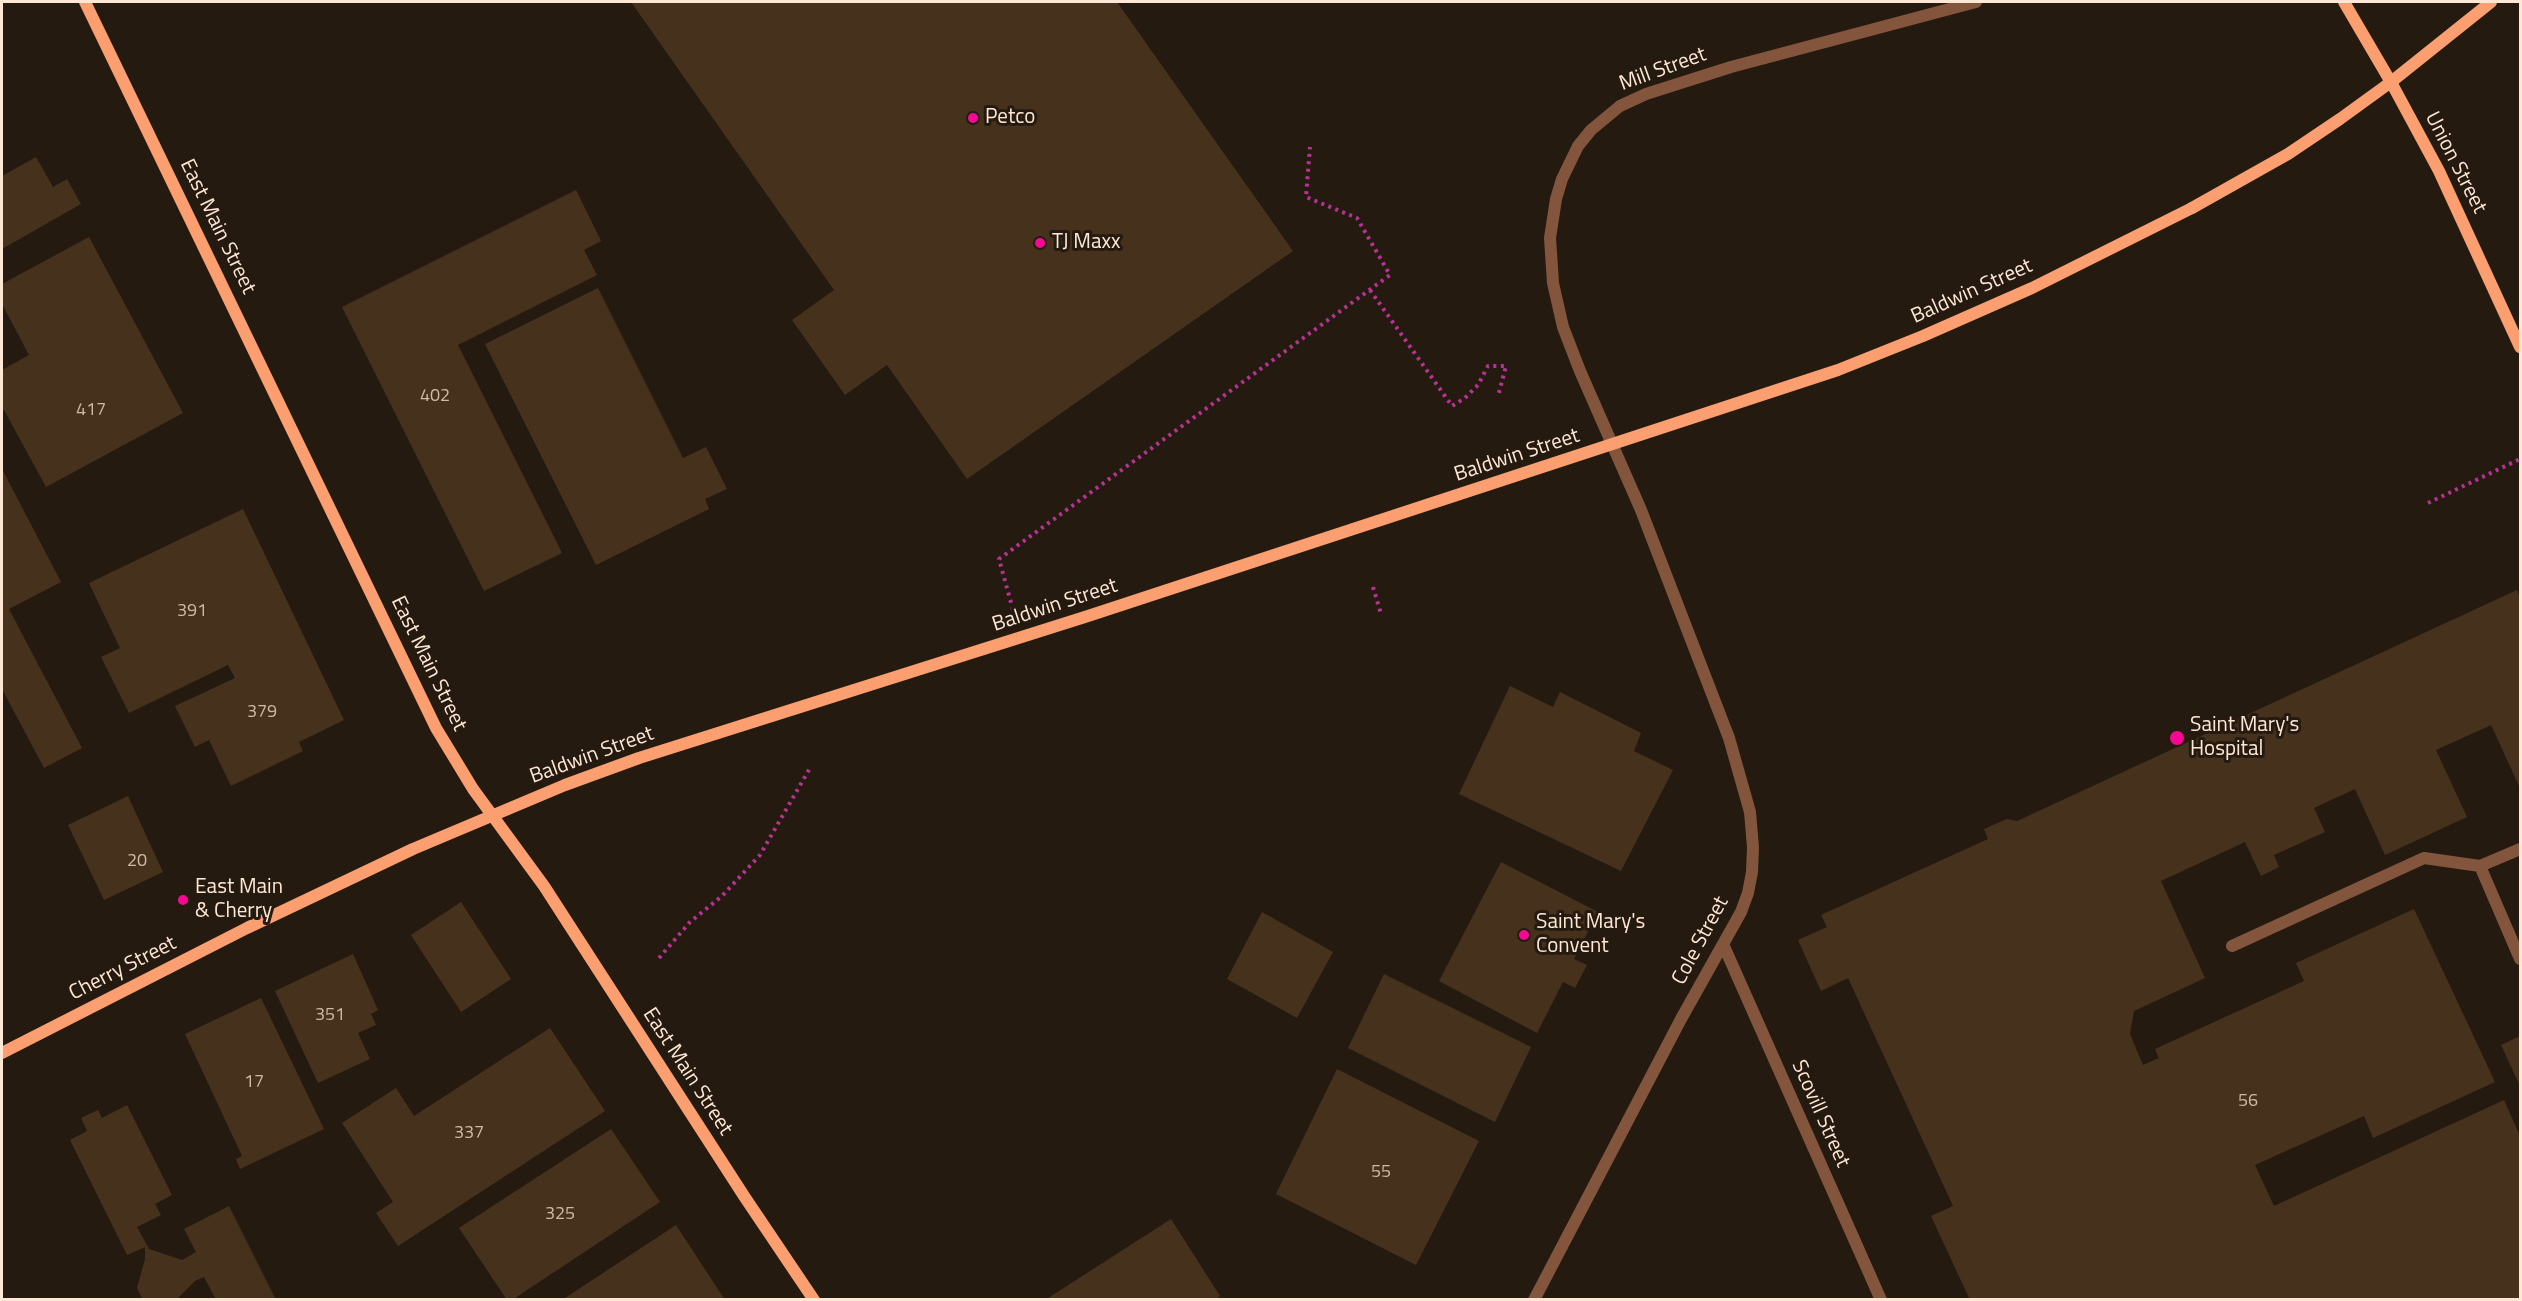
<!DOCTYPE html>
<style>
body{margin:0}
#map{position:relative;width:2522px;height:1301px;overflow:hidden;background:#251a10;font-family:"Titillium Web",sans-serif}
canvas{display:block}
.frame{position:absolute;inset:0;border:3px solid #fee7d5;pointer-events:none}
</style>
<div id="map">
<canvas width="2522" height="1301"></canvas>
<div class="frame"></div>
</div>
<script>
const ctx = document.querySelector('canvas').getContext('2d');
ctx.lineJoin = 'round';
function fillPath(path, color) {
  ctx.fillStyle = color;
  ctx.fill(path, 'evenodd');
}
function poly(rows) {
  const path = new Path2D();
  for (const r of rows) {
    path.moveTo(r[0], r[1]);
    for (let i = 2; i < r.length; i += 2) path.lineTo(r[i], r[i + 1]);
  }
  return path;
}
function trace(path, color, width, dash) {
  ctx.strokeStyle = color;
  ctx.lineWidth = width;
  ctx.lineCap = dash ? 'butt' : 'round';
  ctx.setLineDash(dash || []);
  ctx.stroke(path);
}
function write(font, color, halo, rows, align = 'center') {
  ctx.font = font + ' "Titillium Web",sans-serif';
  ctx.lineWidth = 6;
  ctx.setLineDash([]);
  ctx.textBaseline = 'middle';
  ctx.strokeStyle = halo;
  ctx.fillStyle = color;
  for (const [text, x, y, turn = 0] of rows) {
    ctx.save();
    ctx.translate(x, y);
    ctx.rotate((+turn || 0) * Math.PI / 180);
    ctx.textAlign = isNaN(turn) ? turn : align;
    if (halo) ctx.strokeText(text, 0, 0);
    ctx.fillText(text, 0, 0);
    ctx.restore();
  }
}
const building = poly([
 [631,2,1117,2,1293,251,967,479,887,365,845,395,792,320,834,290],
 [36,157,53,187,67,179,81,204,2,249,2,176],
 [576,190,601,241,584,250,597,275,458,345,562,553,484,591,342,307],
 [89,237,183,413,46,487,4,410,2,412,2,370,29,355,2,304,2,284],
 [598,288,683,458,706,447,727,489,705,499,709,509,596,565,485,344],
 [2,469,61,582,9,609,82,748,44,768,2,689],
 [243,509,344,720,299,742,303,751,231,786,209,740,195,747,175,706,235,678,228,665,129,713,101,657,120,648,89,583],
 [2517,590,2520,598,2520,788,2491,725,2436,750,2467,817,2385,855,2355,789,2314,808,2325,832,2274,855,2279,867,2261,876,2245,842,2161,881,2205,978,2134,1011,2130,1034,2143,1065,2159,1058,2155,1049,2304,981,2296,963,2414,909,2495,1082,2373,1138,2364,1116,2255,1165,2274,1206,2504,1100,2520,1136,2520,1300,1970,1300,1931,1216,1953,1206,1848,978,1821,991,1798,940,1827,927,1821,915,1988,839,1984,829,2007,819,2017,821],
 [1510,686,1553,707,1560,692,1641,733,1634,751,1673,770,1621,871,1459,794],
 [128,796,163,872,104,900,68,825],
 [1501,862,1598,912,1574,959,1587,965,1575,988,1563,982,1537,1033,1439,981],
 [461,902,511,979,461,1012,411,935],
 [1262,912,1333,952,1297,1018,1227,979],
 [353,954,378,1010,371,1014,376,1025,358,1033,370,1059,318,1083,275,991],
 [1384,974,1531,1047,1495,1122,1348,1048],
 [261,998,324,1129,240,1169,236,1159,242,1156,185,1034],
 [550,1028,605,1111,398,1246,376,1213,393,1202,342,1123,396,1088,414,1116],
 [2520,1036,2520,1086,2501,1045],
 [1337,1069,1479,1141,1416,1265,1276,1194],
 [127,1105,172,1195,155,1204,161,1215,137,1227,149,1249,182,1260,196,1252,184,1229,229,1206,276,1300,216,1300,204,1277,195,1281,176,1300,143,1300,137,1288,145,1259,145,1247,127,1255,70,1140,87,1131,81,1118,98,1110,102,1118],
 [611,1129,660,1202,512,1300,507,1300,459,1228],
 [1171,1219,1220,1296,1215,1300,1045,1300],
 [676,1225,725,1300,562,1300]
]);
const path = poly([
 [1370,290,1452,406,1465,398,1478,385,1488,366,1506,366,1498,396],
 [2428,503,2520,459],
 [1373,587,1381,614],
 [1013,610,999,559,1390,275,1357,218,1306,197,1310,147],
 [659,958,690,922,722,896,760,855,810,768]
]);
const service = poly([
 [2520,849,2480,866,2520,959],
 [2232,946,2424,858,2480,866]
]);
const minor = poly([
 [1723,944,1881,1300],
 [1534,1300,1681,1019,1741,912,1748,893,1752,872,1753,847,1750,812,1729,738,1641,510,1580,371,1563,327,1553,283,1550,238,1556,199,1562,179,1578,146,1591,130,1620,106,1646,94,1731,67,1976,2]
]);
const secondary = poly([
 [85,2,436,728,473,789,544,886,744,1196,814,1300],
 [2344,2,2392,84,2439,171,2520,347],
 [2,1053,247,928,413,849,565,785,639,758,1088,616,1838,370,1923,336,2032,288,2192,208]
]);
const secondaryBridge = poly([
 [2192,208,2288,154,2340,119,2391,82,2491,2]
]);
const markers = [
 [973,118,6,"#f70894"],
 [1040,243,6,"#f70894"],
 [2177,738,8,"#f70894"],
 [183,900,6,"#f70894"],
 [1524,935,6,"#f70894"]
];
const numberNames = [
 ["402",435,397],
 ["417",91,411],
 ["391",192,612],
 ["379",262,713],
 ["20",137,862],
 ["351",330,1016],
 ["17",254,1083],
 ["56",2248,1102],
 ["337",469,1134],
 ["55",1381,1173],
 ["325",560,1215]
];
const streetNames = [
 ["Mill Street",1663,70,-20],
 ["Union Street",2455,163,63],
 ["East Main Street",217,227,64],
 ["Baldwin Street",1972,292,-24],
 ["Baldwin Street",1517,456,-18],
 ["Baldwin Street",1055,606,-18],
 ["East Main Street",428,664,64],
 ["Baldwin Street",592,756,-20],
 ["Cole Street",1701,941,-62],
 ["Cherry Street",123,969,-27],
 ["East Main Street",687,1072,57],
 ["Scovill Street",1820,1114,66]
];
const poiNames = [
 ["Petco",985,118],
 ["TJ Maxx",1052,243],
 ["Saint Mary's",2190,726],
 ["Hospital",2190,750],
 ["East Main",195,888],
 ["& Cherry",195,912],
 ["Saint Mary's",1536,923],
 ["Convent",1536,947]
];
fillPath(building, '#46321c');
trace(path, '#b43393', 4, [3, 4.5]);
trace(service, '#83553c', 12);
trace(minor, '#83553c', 12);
trace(secondary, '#fb9f70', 12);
trace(secondaryBridge, '#fb9f70', 12);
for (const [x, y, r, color] of markers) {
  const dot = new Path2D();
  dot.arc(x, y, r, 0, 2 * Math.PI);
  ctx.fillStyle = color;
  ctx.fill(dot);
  trace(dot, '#251a10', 2);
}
write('18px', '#d0baa7', null, numberNames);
write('21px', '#fee7d5', '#251a10', streetNames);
write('21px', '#fee7d5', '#251a10', poiNames, 'left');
</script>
